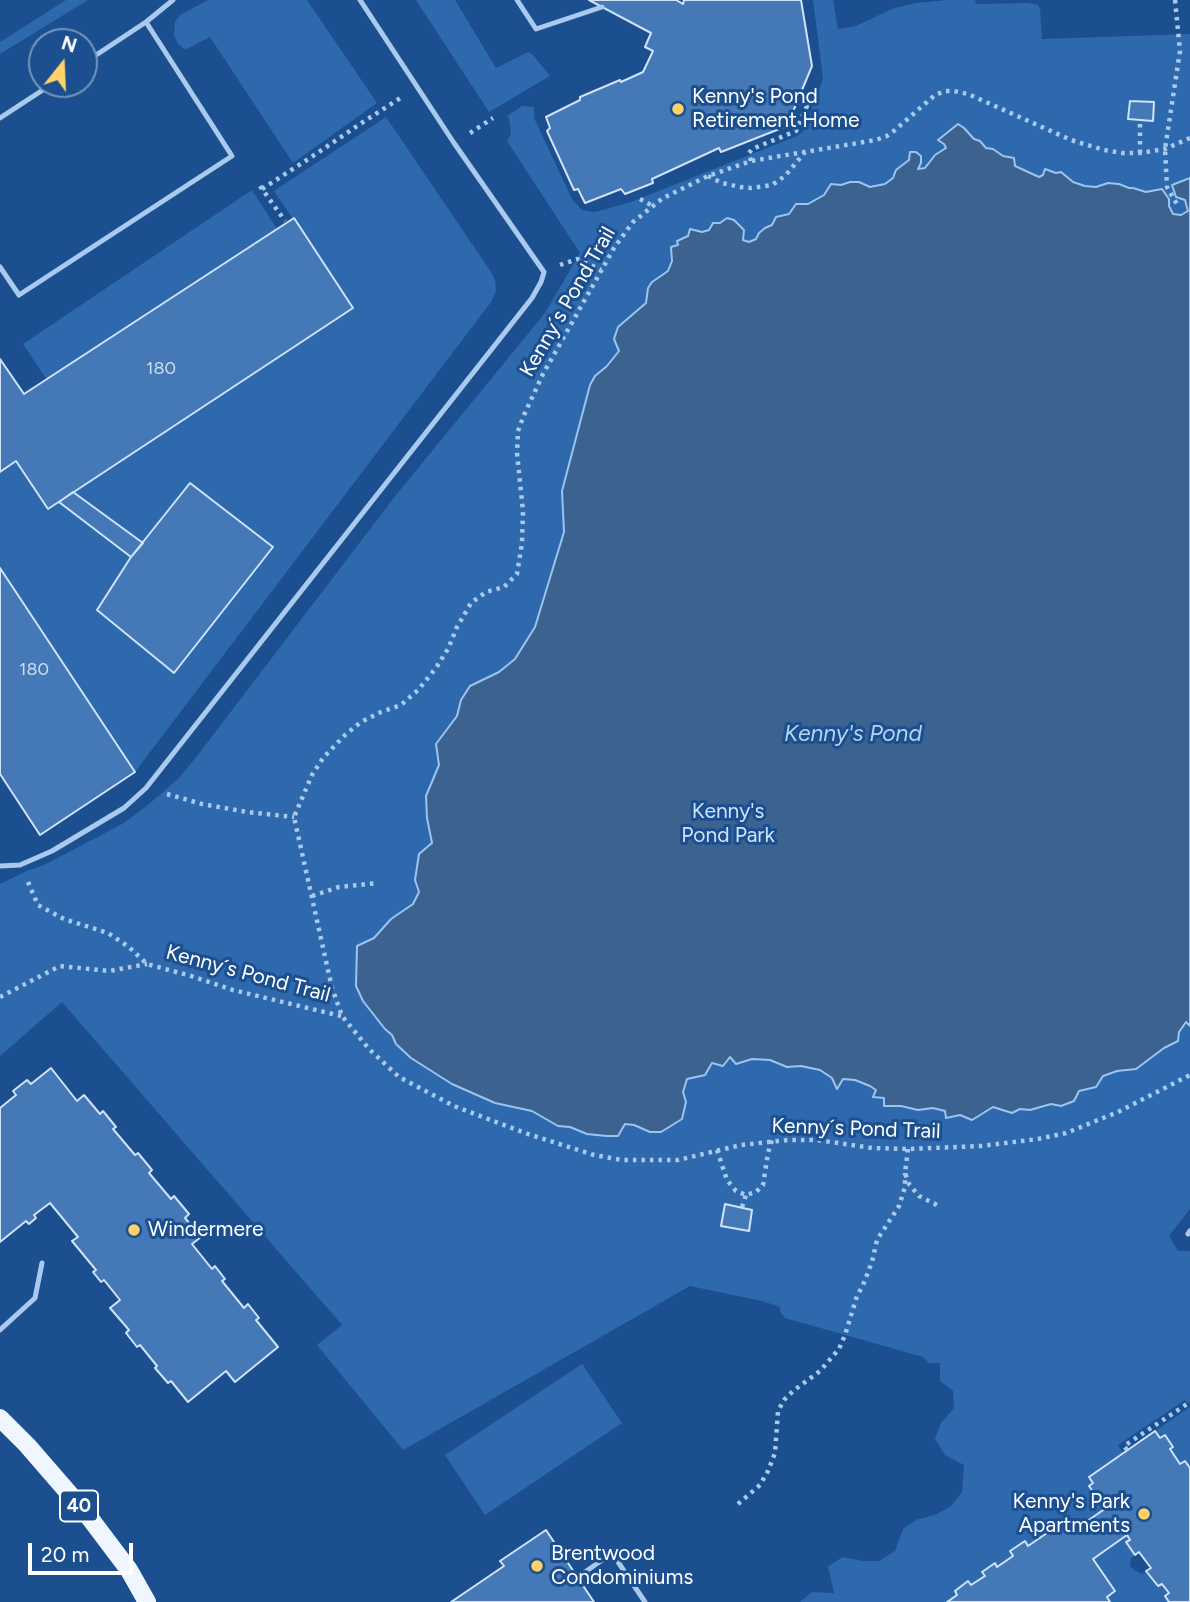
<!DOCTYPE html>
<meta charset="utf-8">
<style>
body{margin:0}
#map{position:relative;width:1190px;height:1602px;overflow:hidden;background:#1b4f8f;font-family:Figtree,sans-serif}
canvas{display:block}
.north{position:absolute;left:28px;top:28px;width:70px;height:70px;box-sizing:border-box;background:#1b4f8f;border:2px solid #7695bc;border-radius:50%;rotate:18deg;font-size:19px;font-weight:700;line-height:28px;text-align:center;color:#fff}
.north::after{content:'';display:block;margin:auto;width:24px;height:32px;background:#ffd166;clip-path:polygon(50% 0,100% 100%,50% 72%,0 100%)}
.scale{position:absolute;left:28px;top:1543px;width:105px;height:32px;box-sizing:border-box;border:4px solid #fff;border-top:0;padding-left:9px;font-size:21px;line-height:24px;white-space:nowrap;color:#fff;-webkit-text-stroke:5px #1b4f8f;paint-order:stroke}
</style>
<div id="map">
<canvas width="1190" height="1602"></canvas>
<div class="north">N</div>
<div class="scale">20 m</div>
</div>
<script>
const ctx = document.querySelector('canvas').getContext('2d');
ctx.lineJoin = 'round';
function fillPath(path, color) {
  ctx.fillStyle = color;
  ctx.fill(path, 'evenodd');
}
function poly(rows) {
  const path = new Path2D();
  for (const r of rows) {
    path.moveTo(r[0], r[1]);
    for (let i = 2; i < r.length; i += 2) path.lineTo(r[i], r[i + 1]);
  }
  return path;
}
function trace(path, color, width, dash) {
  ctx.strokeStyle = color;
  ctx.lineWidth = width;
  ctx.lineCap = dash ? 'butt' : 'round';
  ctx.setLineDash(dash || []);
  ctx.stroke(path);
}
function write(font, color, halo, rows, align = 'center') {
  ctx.font = font + ' Figtree,sans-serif';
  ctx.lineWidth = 6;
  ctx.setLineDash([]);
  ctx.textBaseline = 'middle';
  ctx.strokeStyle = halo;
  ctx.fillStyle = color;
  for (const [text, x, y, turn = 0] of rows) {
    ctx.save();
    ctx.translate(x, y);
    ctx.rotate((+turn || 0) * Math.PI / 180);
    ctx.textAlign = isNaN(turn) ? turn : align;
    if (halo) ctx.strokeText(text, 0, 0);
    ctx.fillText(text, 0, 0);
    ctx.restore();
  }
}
const green = poly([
 [66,0,88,0,0,54,0,42],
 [208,0,307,0,377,103,293,163,210,37,189,48,184,49,178,44,174,35,175,22,180,15],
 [416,0,455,0,496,68,528,52,532,54,550,76,489,112],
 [813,0,833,0,838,29,856,26,894,8,916,3,947,0,975,0,976,4,1028,3,1038,5,1040,9,1042,39,1190,34,1190,1209,1169,1236,1178,1251,1190,1251,1190,1402,1188,1403,1185,1400,1118,1445,1123,1453,1089,1477,1093,1483,1089,1487,1097,1499,1102,1496,1109,1506,1070,1533,1063,1522,1056,1527,1053,1523,1047,1533,1028,1546,1024,1542,1010,1551,1013,1556,997,1567,994,1563,982,1571,985,1576,971,1585,968,1581,955,1591,957,1595,947,1602,800,1602,812,1592,834,1593,828,1566,843,1557,862,1561,879,1561,895,1551,903,1529,916,1520,937,1514,951,1506,962,1492,964,1465,945,1455,935,1439,941,1423,954,1408,953,1391,940,1381,940,1363,929,1363,923,1357,785,1318,780,1312,780,1307,762,1301,690,1286,403,1450,317,1345,342,1325,62,1002,0,1056,0,884,27,871,46,864,124,823,149,804,178,779,197,756,396,495,545,313,580,253,507,141,511,134,509,118,507,116,522,106,534,107,534,118,572,199,582,210,595,212,631,202,797,136,803,132,823,79],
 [386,117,491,272,495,280,496,291,491,302,135,772,0,568,0,472,16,461,48,509,59,502,131,557,97,610,174,673,143,543,73,492,353,309,274,191],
 [252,190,277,229,47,380,23,344],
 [582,1364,622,1423,485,1515,445,1455],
 [1190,1407,1190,1468,1180,1464,1170,1449,1173,1447,1165,1435,1160,1438,1155,1431],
 [1127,1535,1130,1540,1127,1542,1135,1555,1131,1558,1130,1566,1134,1570,1142,1574,1146,1571,1157,1586,1162,1584,1169,1593,1165,1596,1169,1602,1110,1602,1107,1597,1115,1591,1093,1559]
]);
const water = poly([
 [958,124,964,128,974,139,980,141,986,148,993,149,1003,156,1014,158,1015,166,1039,177,1043,175,1045,169,1056,173,1061,172,1073,182,1085,186,1096,187,1108,183,1119,184,1129,188,1133,188,1146,192,1162,189,1169,199,1169,206,1173,214,1181,215,1188,211,1185,200,1176,197,1172,185,1190,178,1190,1026,1186,1022,1179,1032,1178,1041,1164,1048,1136,1069,1117,1071,1103,1076,1096,1087,1079,1091,1074,1101,1061,1106,1051,1104,1030,1110,1020,1109,1012,1113,993,1107,972,1120,960,1115,946,1118,945,1111,933,1108,918,1110,901,1106,884,1106,884,1098,873,1097,876,1090,870,1086,855,1080,843,1079,837,1089,832,1078,820,1070,801,1066,787,1067,770,1060,752,1059,736,1064,730,1057,723,1066,712,1063,705,1075,687,1079,683,1092,686,1102,682,1119,661,1132,650,1132,634,1125,625,1124,618,1136,607,1136,587,1134,570,1127,558,1126,532,1111,495,1103,452,1084,411,1058,396,1044,392,1035,385,1029,363,1001,356,986,357,946,374,938,391,919,413,904,419,892,415,880,419,854,432,843,427,818,426,796,439,765,436,744,457,716,461,700,470,686,499,672,515,659,535,627,564,532,562,491,590,385,595,376,607,366,619,351,614,339,618,327,646,303,648,288,652,282,668,271,672,261,671,247,678,245,677,241,688,236,690,229,702,232,709,230,713,223,720,223,727,218,734,220,744,230,743,240,749,242,756,239,759,233,765,228,772,225,776,217,789,214,796,204,808,204,824,195,831,184,841,185,850,182,859,182,870,187,885,184,893,178,896,170,909,160,910,152,916,152,921,156,921,163,918,169,925,168,935,155,946,148,944,144,938,140,958,124]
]);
const building = poly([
 [589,0,676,0,683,4,684,0,801,0,812,66,787,126,721,152,719,148,652,179,653,183,625,194,621,189,585,203,578,189,574,190,547,131,550,128,546,117,580,100,580,97,620,80,621,82,643,72,653,51,645,47,651,33,589,0],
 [1130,101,1154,102,1153,121,1128,119,1130,101],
 [294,218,353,308,48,509,16,461,0,472,0,359,24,394,294,218],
 [190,483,273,547,174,673,97,610,131,557,190,483],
 [73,492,143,543,131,557,59,502,73,492],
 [0,568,135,772,40,835,0,774,0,568],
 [51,1068,77,1101,84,1095,100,1114,103,1111,116,1127,113,1129,135,1155,138,1153,152,1170,149,1173,171,1199,174,1196,189,1214,185,1218,201,1237,192,1244,212,1269,215,1266,225,1279,222,1281,244,1308,248,1304,259,1318,256,1320,278,1347,235,1382,226,1371,188,1402,171,1381,168,1383,155,1368,157,1366,140,1345,137,1347,126,1333,129,1330,110,1308,120,1300,104,1280,101,1282,93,1272,96,1270,72,1241,78,1237,50,1203,34,1215,36,1218,29,1224,26,1221,0,1242,0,1108,16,1095,13,1091,27,1080,31,1084,51,1068],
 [725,1204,752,1210,749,1231,721,1226,725,1204],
 [1155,1431,1160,1438,1165,1435,1173,1447,1170,1449,1180,1464,1185,1461,1190,1468,1190,1602,1169,1602,1165,1596,1169,1593,1162,1584,1158,1586,1146,1571,1151,1568,1139,1552,1135,1555,1126,1542,1130,1540,1127,1535,1093,1559,1115,1591,1107,1597,1110,1602,947,1602,957,1595,955,1591,968,1581,971,1585,985,1576,982,1572,995,1563,997,1567,1013,1556,1010,1551,1025,1541,1028,1546,1047,1533,1044,1529,1053,1523,1056,1527,1062,1522,1070,1533,1109,1506,1102,1496,1098,1499,1089,1486,1093,1483,1089,1477,1155,1431],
 [546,1530,594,1602,451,1602,504,1566,500,1561,546,1530]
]);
const path = poly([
 [1175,0,1180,51,1165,149,1167,187,1178,206],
 [470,133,493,118],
 [1190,138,1165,149,1140,153,1122,153,1104,150,1071,140,968,94,954,91,945,91,935,95,895,130,887,136,876,140,751,161,708,176,663,198,633,222,614,248,543,374,524,415,518,431,517,453,523,511,522,543,517,574,504,587,486,592,471,603,457,627,448,649,436,668,418,690,401,705,381,712,361,722,345,735,323,758,312,775,294,817,332,988,342,1016,369,1049,399,1077,454,1106,528,1134,594,1155,622,1160,678,1160,741,1145,788,1140,817,1140,872,1148,908,1149,981,1146,1038,1139,1066,1133,1118,1112,1190,1075],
 [1140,153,1140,120],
 [751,161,749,153,752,149,796,131,807,106,797,101],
 [708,176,722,183,740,187,751,188,772,185,785,176,805,152],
 [260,186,285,221],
 [262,189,316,154,360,124,402,97],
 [640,199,653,206],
 [560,265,577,259,601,270],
 [167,794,202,804,247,812,294,817],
 [28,882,38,905,64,919,108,933,129,947,147,964,191,976,233,990,341,1016],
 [312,896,339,887,378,883],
 [0,997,60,966,109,971,147,964],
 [908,1149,905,1173,909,1184,919,1196,941,1207],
 [717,1150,727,1180,736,1191,746,1195,756,1192,763,1185,768,1153,772,1140],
 [742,1207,746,1195],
 [1127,1450,1124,1446,1190,1402],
 [738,1504,760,1485,768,1471,775,1453,778,1411,784,1400,793,1391,820,1371,839,1349,845,1335,857,1296,863,1285,872,1262,877,1240,899,1206,905,1187,905,1173]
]);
const lane = poly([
 [517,0,536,29,602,7],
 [84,63,146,22,173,0],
 [0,118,52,84],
 [0,267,19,295,232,156,146,22],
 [0,866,20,865,52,851,124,808,146,788,532,298,541,282,544,272,454,143,360,0],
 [1188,1234,1190,1231],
 [0,1330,35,1298,42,1263],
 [578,1577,612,1553,645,1602]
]);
const primary = poly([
 [0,1418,27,1445,86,1513,129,1570,147,1602]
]);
const markers = [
 [678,109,7,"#ffd166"],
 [134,1230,7,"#ffd166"],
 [1144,1514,7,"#ffd166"],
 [537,1566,7,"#ffd166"]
];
const numberNames = [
 ["180",161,369],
 ["180",34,670]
];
const shields = [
 [79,1506,38]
];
const shieldNames = [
 ["40",79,1506]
];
const poiNames = [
 ["Kenny's Pond",692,97],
 ["Retirement Home",692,121],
 ["Windermere",148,1230],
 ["Kenny's Park",1130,1502,"right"],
 ["Apartments",1130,1526,"right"],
 ["Brentwood",551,1554],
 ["Condominiums",551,1578]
];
const streetNames = [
 ["Kenny´s Pond Trail",568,302,-60],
 ["Kenny´s Pond Trail",248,974,15],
 ["Kenny´s Pond Trail",856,1129,2]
];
const parkNames = [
 ["Kenny's",728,812],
 ["Pond Park",728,836]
];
const waterNames = [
 ["Kenny's Pond",853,734]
];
fillPath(green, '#2e69ad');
fillPath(water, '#3c6290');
trace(water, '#9cc4f0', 2);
fillPath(building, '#4478b7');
trace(building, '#cfe3fa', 2);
trace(path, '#a9c9ee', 4.5, [3.5, 5]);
trace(lane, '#a9c9ee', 5);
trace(primary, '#f0f6ff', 18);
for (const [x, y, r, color] of markers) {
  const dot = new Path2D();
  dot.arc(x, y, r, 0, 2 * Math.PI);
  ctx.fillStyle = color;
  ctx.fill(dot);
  trace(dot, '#1b4f8f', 2.5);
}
write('18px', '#d0dded', null, numberNames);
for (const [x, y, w] of shields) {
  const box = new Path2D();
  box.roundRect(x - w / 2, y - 15.5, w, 31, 5);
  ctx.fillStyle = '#1b4f8f';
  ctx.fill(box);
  trace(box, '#fff', 2);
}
write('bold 19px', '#fff', null, shieldNames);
write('21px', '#fff', '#1b4f8f', poiNames, 'left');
write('21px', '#fff', '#1b4f8f', streetNames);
write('21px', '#cfe3fa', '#1b4f8f', parkNames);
write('italic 23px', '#b5d3f5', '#1b4f8f', waterNames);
</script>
